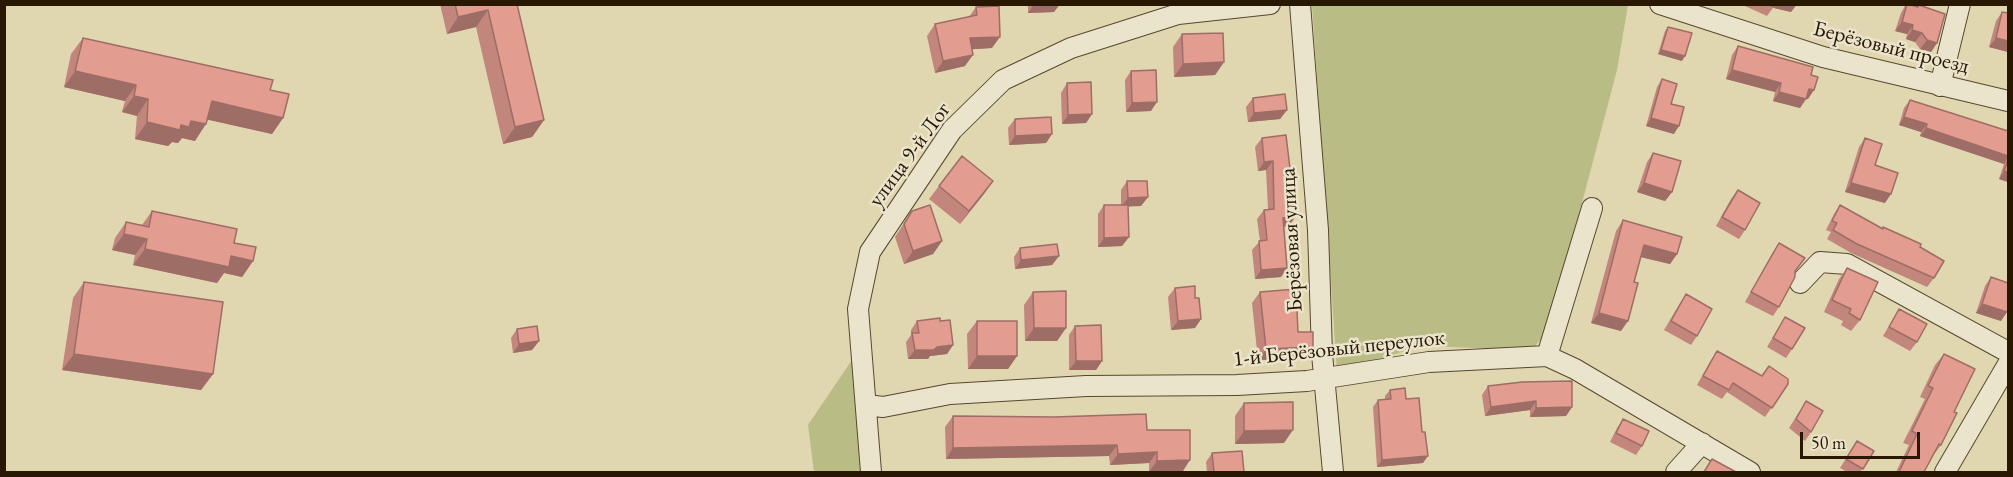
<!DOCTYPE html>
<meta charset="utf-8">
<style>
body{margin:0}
#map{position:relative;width:2013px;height:477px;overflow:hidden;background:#e0d6b0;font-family:"EB Garamond",serif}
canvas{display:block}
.frame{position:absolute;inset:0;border:6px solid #281802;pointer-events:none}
.scale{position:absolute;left:1800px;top:432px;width:120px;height:27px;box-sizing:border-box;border:3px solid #281802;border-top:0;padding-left:8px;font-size:18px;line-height:21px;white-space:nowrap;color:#281802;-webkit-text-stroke:4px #ebe4cc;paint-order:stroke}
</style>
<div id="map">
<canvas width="2013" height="477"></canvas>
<div class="frame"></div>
<div class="scale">50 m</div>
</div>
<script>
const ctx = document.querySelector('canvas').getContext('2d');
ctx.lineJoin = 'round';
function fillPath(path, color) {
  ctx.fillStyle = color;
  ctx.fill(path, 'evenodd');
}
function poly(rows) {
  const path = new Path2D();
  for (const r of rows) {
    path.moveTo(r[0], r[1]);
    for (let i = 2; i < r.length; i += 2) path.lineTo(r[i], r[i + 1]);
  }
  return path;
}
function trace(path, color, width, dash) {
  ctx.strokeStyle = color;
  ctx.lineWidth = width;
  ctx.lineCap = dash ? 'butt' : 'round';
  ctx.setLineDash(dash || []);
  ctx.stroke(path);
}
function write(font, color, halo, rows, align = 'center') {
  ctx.font = font + ' "EB Garamond",serif';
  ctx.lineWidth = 5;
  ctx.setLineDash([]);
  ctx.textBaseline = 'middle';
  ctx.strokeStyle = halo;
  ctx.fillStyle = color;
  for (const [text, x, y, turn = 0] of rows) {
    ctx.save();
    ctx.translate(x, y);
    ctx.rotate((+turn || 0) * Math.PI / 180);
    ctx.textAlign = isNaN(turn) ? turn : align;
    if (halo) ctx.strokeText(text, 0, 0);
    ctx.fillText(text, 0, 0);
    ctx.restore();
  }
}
const green = poly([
 [1312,5,1628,5,1617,70,1548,332,1531,350,1423,346,1337,371],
 [858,351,867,472,814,472,808,425]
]);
const minor = poly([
 [1300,4,1318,230,1322,354,1333,472],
 [1660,4,1823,57,2008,101],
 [1940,86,1960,4],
 [1800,283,1820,262,1847,264,2008,352],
 [1547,356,1592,208],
 [867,405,883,407,950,394,1086,386,1237,385,1307,381,1429,362,1547,356,1575,369,1750,472],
 [871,472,858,309,870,252,952,130,1003,80,1071,48,1178,14,1270,4],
 [1676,472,1702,443],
 [1945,472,2008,364]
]);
const wall = poly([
 [440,4,517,4,544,120,532,137,503,144,476,27,447,34],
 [1028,4,1060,4,1054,12,1028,13],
 [1746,4,1797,4,1791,12,1774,8,1775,5,1767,16,1745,6],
 [1906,4,1917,7,1919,5,1937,43,1931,52,1920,49,1915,42,1906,39,1907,34,1895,31,1901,13],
 [976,7,992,48,972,49,965,66,935,73,927,36,935,24,969,17],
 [2002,12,2008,13,2008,52,1989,47,1996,21],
 [1668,27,1682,61,1658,54,1665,31],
 [1182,34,1224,62,1215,75,1174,77,1173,47],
 [83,38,270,90,283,118,272,134,207,119,195,141,182,138,178,143,172,142,168,146,135,139,137,116,122,112,125,101,64,87,71,54],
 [1738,46,1811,75,1808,99,1806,99,1800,108,1773,101,1775,92,1726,79,1732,55],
 [1131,71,1151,111,1126,112,1125,80],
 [1662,79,1671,104,1674,134,1646,126,1657,87],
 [1067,83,1092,114,1086,123,1062,124,1061,93],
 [1253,98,1287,110,1280,119,1248,122,1246,107],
 [1910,100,2008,131,2008,182,1999,179,2004,164,1920,136,1921,132,1899,125,1904,108],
 [1015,119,1052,134,1046,143,1009,145,1008,128],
 [1262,138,1293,198,1295,217,1289,226,1284,227,1287,268,1281,277,1255,279,1252,250,1260,241,1257,219,1264,210,1268,209,1266,170,1258,171,1255,147],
 [1865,138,1875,165,1885,203,1845,192,1859,147],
 [1653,153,1672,192,1665,201,1637,192,1647,162],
 [993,181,960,224,929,199,939,186],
 [1127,181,1148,197,1141,206,1128,206,1129,237,1122,246,1098,247,1098,214,1104,205,1121,205,1121,190],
 [1738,190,1745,230,1739,239,1716,226,1731,199],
 [1840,205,1882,229,1920,247,1934,278,1927,287,1851,253,1827,239,1831,232,1826,230,1834,214],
 [152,211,234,243,253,261,242,277,224,273,217,283,133,265,135,255,112,250,115,238,126,222,142,225],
 [912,211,942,241,933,254,904,264,895,237],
 [1623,220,1677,254,1670,264,1641,257,1621,331,1591,323,1616,231],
 [1779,243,1795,272,1779,307,1773,316,1745,302,1773,252],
 [1020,248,1059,256,1052,265,1015,269,1014,257],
 [1847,268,1860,320,1851,331,1841,325,1843,321,1824,312,1839,279],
 [1991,277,2001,321,1976,313,1985,286],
 [84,282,213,374,201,390,62,370,73,298],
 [1175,288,1195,298,1201,319,1195,328,1171,330,1168,297],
 [1033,292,1066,328,1057,341,1025,341,1024,305],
 [1260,292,1298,332,1313,347,1305,358,1258,360,1252,303],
 [1686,294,1697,336,1691,345,1664,330,1680,303],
 [1899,309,1917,342,1910,351,1883,336],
 [1785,317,1792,349,1786,358,1767,347],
 [917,321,940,321,953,345,947,354,930,356,928,359,908,359,906,342,911,335,911,330],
 [977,321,1017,356,1008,369,968,369,967,334],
 [1075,326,1102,361,1096,370,1069,370,1069,335],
 [517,329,539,341,532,350,513,353,511,338],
 [1717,351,1762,376,1788,384,1765,417,1727,392,1722,399,1697,385,1711,360],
 [1944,354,1954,412,1941,445,1932,457,1924,472,1896,472,1909,445,1903,443,1925,399,1920,397,1935,365],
 [1488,386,1572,407,1566,416,1530,417,1530,410,1485,416,1482,395],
 [1390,390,1406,399,1423,463,1377,467,1373,407,1378,400,1385,399,1385,396],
 [1806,401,1811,432,1805,441,1789,428],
 [1244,403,1284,443,1235,444,1235,416],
 [953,416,1147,430,1183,471,1149,472,1149,463,1110,465,1109,456,946,459,945,427],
 [1623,419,1642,446,1636,455,1610,442,1617,428],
 [1857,441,1874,451,1860,472,1847,472,1840,468],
 [1212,453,1244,472,1207,472,1206,462]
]);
const shadedWall = poly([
 [1034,4,1060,4,1054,12,1028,13],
 [1776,4,1797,4,1791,12,1774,8],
 [488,10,476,27,447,34,458,17],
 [1902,22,1913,25,1907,34,1895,31],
 [1912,30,1922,33,1915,42,1906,39],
 [1000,37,992,48,962,50,970,38],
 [1996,38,2008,41,2008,52,1989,47],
 [1927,40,1937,43,1931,52,1920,49],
 [1661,50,1685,56,1682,61,1658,54],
 [973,55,965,66,935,73,943,61],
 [1224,62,1215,75,1174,77,1183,64],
 [1732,70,1781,83,1775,92,1726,79],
 [75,71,136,85,125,101,64,87],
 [1809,89,1814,90,1808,99,1802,98],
 [1779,92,1806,99,1800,108,1773,101],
 [134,96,148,99,137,116,122,112],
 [212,101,283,118,272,134,200,118],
 [1157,102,1151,111,1126,112,1132,103],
 [1287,110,1280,119,1248,122,1254,113],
 [1092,114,1086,123,1062,124,1068,115],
 [1904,117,1927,124,1921,132,1899,125],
 [1651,118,1679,126,1674,134,1646,126],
 [544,120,532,137,503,144,515,127],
 [191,121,206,124,195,141,182,138,178,143,172,142,168,146,135,139,147,122,181,125],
 [1926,128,2008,156,2008,158,2004,164,1920,136],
 [1052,134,1046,143,1009,145,1015,136],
 [1273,161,1266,170,1258,171,1264,162],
 [2004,171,2008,172,2008,182,1999,179],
 [993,181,984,194,960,224,969,211],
 [1644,183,1672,192,1665,201,1637,192],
 [1851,183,1891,194,1885,203,1845,192],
 [1148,197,1141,206,1121,207,1128,198],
 [1295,217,1289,226,1277,227,1283,218],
 [124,234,147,239,135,255,112,250],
 [1129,237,1122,246,1098,247,1104,238],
 [942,241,933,254,904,264,913,251],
 [1644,245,1677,254,1670,264,1636,256],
 [145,249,231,256,253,261,242,277,224,273,217,283,133,265],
 [1059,256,1052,265,1015,269,1021,260],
 [1287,268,1281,277,1255,279,1261,270],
 [1982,304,2007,312,2001,321,1976,313],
 [1599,313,1628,321,1621,331,1591,323],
 [1201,319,1195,328,1171,330,1178,321],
 [1034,328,1066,328,1057,341,1025,341],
 [539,341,532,350,513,353,519,344],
 [953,345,947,354,930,356,937,347],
 [1313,347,1305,358,1258,360,1266,349],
 [915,350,934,350,928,359,908,359],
 [74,354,213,374,201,390,62,370],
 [977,356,1017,356,1008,369,968,369],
 [1076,361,1102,361,1096,370,1069,370],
 [1536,401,1530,410,1485,416,1491,407],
 [1572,407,1566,416,1530,417,1536,408],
 [1293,430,1284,443,1235,444,1244,431],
 [1117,445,1109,456,946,459,953,448],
 [1157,452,1149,463,1110,465,1118,454],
 [1428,456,1423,463,1377,467,1382,460],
 [1190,460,1183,471,1149,472,1157,461]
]);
const building = poly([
 [455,4,517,4,544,120,515,127,488,10,458,17,455,4],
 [1767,4,1775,4,1774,7,1767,4],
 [1907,4,1918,7,1919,5,1945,14,1937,43,1927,40,1922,33,1912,30,1913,25,1902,22,1907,4],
 [999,6,1000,37,970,38,973,55,943,61,935,24,977,15,976,7,999,6],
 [2002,12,2008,13,2008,41,1996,38,2002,12],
 [1668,27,1692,33,1685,56,1661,50,1668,27],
 [1223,33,1224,62,1183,64,1182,34,1223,33],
 [83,38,273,80,270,90,289,94,283,118,212,101,206,124,191,121,189,127,181,125,180,130,147,122,148,99,134,96,136,85,75,71,83,38],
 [1738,46,1813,67,1811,75,1818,77,1814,90,1809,89,1806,99,1779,92,1781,83,1732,70,1738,46],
 [1156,70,1157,102,1132,103,1131,71,1156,70],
 [1662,79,1677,84,1671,104,1684,107,1679,126,1651,118,1662,79],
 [1091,82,1092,114,1068,115,1067,83,1091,82],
 [1285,94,1287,110,1254,113,1253,98,1285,94],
 [1910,100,2008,131,2008,156,1926,128,1927,124,1904,117,1910,100],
 [1051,117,1052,134,1015,136,1015,119,1051,117],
 [1286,135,1291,177,1295,177,1296,194,1293,195,1295,217,1283,218,1287,268,1261,270,1259,241,1267,240,1264,210,1274,209,1273,161,1264,162,1262,138,1286,135],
 [1865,138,1882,144,1875,165,1898,173,1891,194,1851,183,1865,138],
 [1653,153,1681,161,1672,192,1644,183,1653,153],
 [962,156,993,181,969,211,939,186,962,156],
 [2008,160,2008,172,2004,171,2008,160],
 [1127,181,1147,181,1148,197,1128,198,1127,181],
 [1738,190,1760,203,1745,230,1722,217,1738,190],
 [930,205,942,241,913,251,904,224,912,211,930,205],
 [1104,205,1128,205,1129,237,1104,238,1104,205],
 [1840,205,1883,229,1883,227,1921,244,1920,247,1944,261,1934,278,1857,244,1833,230,1837,223,1832,221,1840,205],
 [152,211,237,229,234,243,256,247,253,261,231,256,229,267,145,249,147,239,124,234,126,222,149,227,152,211],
 [1623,220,1682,237,1677,254,1644,245,1634,282,1638,283,1628,321,1599,313,1623,220],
 [1779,243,1805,258,1795,271,1795,277,1779,307,1751,292,1779,243],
 [1057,244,1059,256,1021,260,1020,248,1057,244],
 [1847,268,1878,282,1860,320,1849,313,1851,309,1832,300,1847,268],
 [1991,277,2008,283,2008,309,2007,312,1982,304,1991,277],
 [84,282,223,302,213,374,74,354,84,282],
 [1195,286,1195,298,1199,298,1201,319,1178,321,1175,288,1195,286],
 [1296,289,1298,332,1313,332,1313,347,1266,349,1260,292,1296,289],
 [1066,291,1066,328,1034,328,1033,292,1066,291],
 [1686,294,1712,309,1697,336,1671,321,1686,294],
 [1899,309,1927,324,1917,342,1889,327,1899,309],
 [1785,317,1805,328,1792,349,1773,338,1785,317],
 [940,318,940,321,950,320,953,345,937,347,934,350,915,350,912,333,919,333,917,321,940,318],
 [977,321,1017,321,1017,356,977,356,977,321],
 [1101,325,1102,361,1076,361,1075,326,1101,325],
 [537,326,539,341,519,344,517,329,537,326],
 [1717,351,1762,376,1769,366,1788,379,1788,384,1772,408,1733,383,1729,390,1703,376,1717,351],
 [1944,354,1975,369,1954,412,1957,413,1941,445,1939,444,1924,472,1899,472,1917,434,1912,431,1933,388,1928,386,1944,354],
 [1572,381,1572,407,1536,408,1536,401,1491,407,1488,386,1522,382,1572,381],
 [1405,388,1406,399,1419,398,1422,432,1425,432,1428,456,1382,460,1378,400,1391,399,1390,390,1405,388],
 [1806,401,1823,411,1811,432,1796,419,1806,401],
 [1293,402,1293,430,1244,431,1244,403,1293,402],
 [1146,414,1147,430,1190,430,1190,460,1157,461,1157,452,1118,454,1117,445,953,448,953,416,1054,417,1146,414],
 [1623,419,1649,431,1642,446,1616,433,1623,419],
 [1857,441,1874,451,1863,469,1846,459,1857,441],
 [1242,451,1244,472,1214,472,1212,453,1242,451],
 [1712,459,1736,472,1704,472,1712,459]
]);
const streetNames = [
 ["Берёзовый проезд",1891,48,14],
 ["улица 9-й Лог",910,155,-54],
 ["Берёзовая улица",1292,240,-93],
 ["1-й Берёзовый переулок",1339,349,-6]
];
fillPath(green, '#babc86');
trace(minor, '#56482e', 22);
trace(minor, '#ebe4cc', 20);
fillPath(wall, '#c2867c');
fillPath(shadedWall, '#9e6d65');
fillPath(building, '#e29c90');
trace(building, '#9e6d65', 1.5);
write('22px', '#281802', '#ebe4cc', streetNames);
</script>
